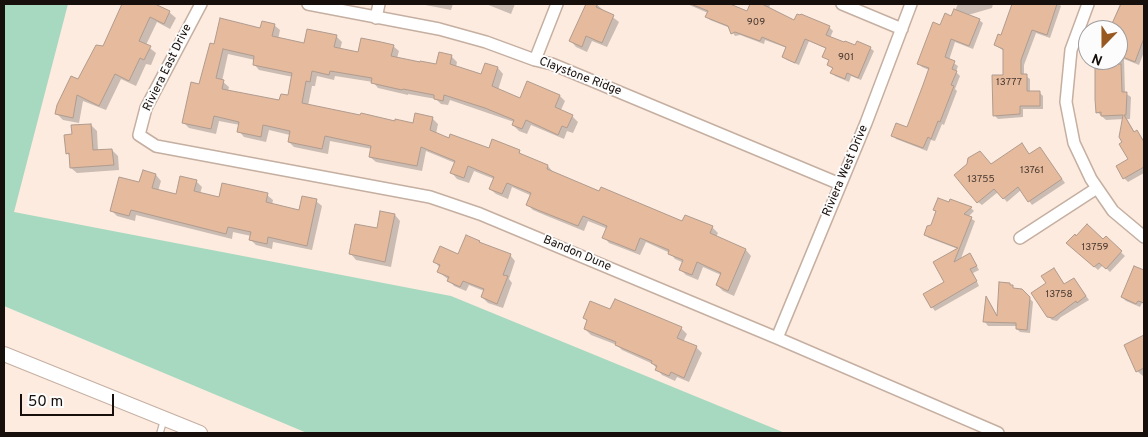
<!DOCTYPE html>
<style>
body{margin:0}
#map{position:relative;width:1148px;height:437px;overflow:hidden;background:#fdebdf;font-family:Overpass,sans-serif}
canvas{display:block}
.frame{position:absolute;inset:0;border:5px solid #170f0b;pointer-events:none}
.north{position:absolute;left:1078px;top:20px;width:50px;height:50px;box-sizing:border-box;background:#fcfcfc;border:1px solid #a09d9c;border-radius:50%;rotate:202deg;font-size:14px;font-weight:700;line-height:20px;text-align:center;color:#170f0b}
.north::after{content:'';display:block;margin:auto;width:18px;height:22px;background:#985921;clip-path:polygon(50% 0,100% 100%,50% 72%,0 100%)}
.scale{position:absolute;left:20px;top:394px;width:94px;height:22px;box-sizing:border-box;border:2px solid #170f0b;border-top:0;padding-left:6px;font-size:15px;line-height:18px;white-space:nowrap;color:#170f0b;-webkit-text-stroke:4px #fcfcfc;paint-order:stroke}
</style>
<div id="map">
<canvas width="1148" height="437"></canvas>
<div class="frame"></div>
<div class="north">N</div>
<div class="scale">50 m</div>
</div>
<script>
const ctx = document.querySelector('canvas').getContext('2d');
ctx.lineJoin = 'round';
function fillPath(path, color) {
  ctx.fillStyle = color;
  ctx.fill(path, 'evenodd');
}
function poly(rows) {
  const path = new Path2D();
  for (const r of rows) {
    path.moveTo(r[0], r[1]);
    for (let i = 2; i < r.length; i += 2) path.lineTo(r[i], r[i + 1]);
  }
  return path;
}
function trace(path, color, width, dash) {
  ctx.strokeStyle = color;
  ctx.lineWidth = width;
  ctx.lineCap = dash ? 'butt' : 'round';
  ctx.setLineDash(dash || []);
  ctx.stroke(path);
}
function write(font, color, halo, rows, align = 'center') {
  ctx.font = font + ' Overpass,sans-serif';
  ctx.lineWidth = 4;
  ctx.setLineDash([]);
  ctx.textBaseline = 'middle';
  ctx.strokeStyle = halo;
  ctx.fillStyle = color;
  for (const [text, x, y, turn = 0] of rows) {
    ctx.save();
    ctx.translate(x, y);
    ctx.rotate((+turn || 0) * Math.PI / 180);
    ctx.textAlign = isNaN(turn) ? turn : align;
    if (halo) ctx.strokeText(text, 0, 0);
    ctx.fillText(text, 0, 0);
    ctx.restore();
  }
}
const green = poly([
 [4,4,68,4,14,212,451,296,785,433,307,433,4,306]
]);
const shadow = poly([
 [121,4,157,4,156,6,169,12,176,18,170,29,157,22,146,45,156,53,151,65,146,64,136,86,121,79,106,110,83,101,79,123,63,120,57,114,78,81,104,48,123,5],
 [420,4,453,4,451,10],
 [486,4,515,4,511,14],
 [587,4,597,5,619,22,607,47,592,41,587,52,576,47,571,41],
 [687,4,732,4,731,6,747,12,751,4,769,4,770,5,769,8,795,21,829,27,833,31,830,38,856,47,870,48,874,51,861,80,851,76,849,82,835,76,832,72,833,69,828,65,830,61,824,57,827,49,809,41,799,65,787,60,783,57,787,48,765,40,764,44,740,35,735,36,730,28,710,20,707,17,708,13],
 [958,4,993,4,992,8,968,15,979,20,983,23,973,49,955,42,949,60,958,66,956,72,960,76,955,89,957,91,944,125,942,124,935,141,931,140,927,151,896,139,893,135,908,129,929,70,922,67,918,63,941,26,952,17],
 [1015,4,1058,4,1061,6,1050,38,1036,33,1024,65,1024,75,1030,79,1030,93,1039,92,1043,96,1043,109,1023,109,1023,117,998,119,994,115,1004,76,1004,51,995,45,1001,37],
 [1120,4,1144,4,1144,52,1139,65,1124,59,1125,93,1131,97,1130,119,1127,119,1135,133,1137,131,1144,141,1144,173,1128,182,1124,178,1129,160,1124,143,1124,119,1106,120,1097,112,1103,60,1118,60,1118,30,1108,30,1111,23,1112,24],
 [274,25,280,30,278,39,305,44,336,36,342,42,340,50,359,53,393,46,399,51,397,58,437,66,451,56,457,62,456,67,482,76,486,64,498,68,503,74,498,90,521,99,560,96,565,101,561,110,572,116,578,122,573,133,567,131,564,139,531,125,527,134,519,131,513,125,514,122,450,100,448,105,441,104,436,99,408,94,408,95,378,88,373,82,335,76,334,80,317,76,315,86,312,86,308,106,396,122,414,124,432,118,438,124,436,134,450,140,489,150,519,152,524,156,548,166,553,172,600,192,682,223,712,227,718,233,716,237,746,250,751,256,734,296,723,291,717,285,721,275,703,267,698,280,686,275,681,270,684,263,675,259,670,253,646,242,640,255,622,248,609,243,604,237,608,229,588,221,584,231,547,216,533,210,528,205,532,196,512,187,508,199,496,194,490,189,494,179,474,171,469,183,457,179,452,173,455,163,426,151,422,171,376,162,370,157,372,149,330,141,328,154,294,147,289,142,290,135,269,130,266,142,244,137,239,131,240,125,219,121,216,134,189,128,183,122,200,85,215,45],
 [228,54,255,60,254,64,259,70,293,77,289,97,280,102,228,91,229,87,222,81],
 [91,125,97,131,98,151,112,150,118,156,119,170,77,173,71,168,70,156,67,153,73,136],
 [1022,145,1030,155,1040,148,1065,183,1032,205,1021,190,1007,202,998,192,982,205,978,202,991,165],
 [156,175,161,181,158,191,177,196,196,181,202,187,200,194,220,198,267,195,273,200,272,205,300,211,316,201,322,206,312,250,273,242,272,249,256,245,251,240,251,236,233,232,232,239,136,215,135,221,117,216,111,210,140,184],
 [951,200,971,208,974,211,968,217,975,221,960,261,969,255,973,259,979,270,973,273,979,286,935,311,932,307,945,282,958,249,929,238,925,235,932,226,937,212,935,210,949,203],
 [395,215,400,221,391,267,356,260,351,254],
 [1106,238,1125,256,1110,272,1103,265,1098,270,1072,247,1103,241],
 [479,242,482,245,510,255,515,261,509,279,512,283,503,308,488,303,482,297,484,291,469,285,466,291,454,286,449,280,439,272,440,268,434,261,459,255],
 [1135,268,1144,272,1144,304,1142,303,1140,307,1126,301,1122,297],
 [1057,273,1065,285,1077,283,1089,300,1061,317,1057,321,1052,320,1048,316,1048,284],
 [1009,284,1016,290,1022,290,1033,302,1030,333,1020,332,1017,329,1017,326,988,326,985,322,989,301,998,317],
 [611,311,681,328,687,334,683,342,696,347,702,353,689,382,677,377,675,381,662,375,653,364,622,350,617,345,591,335,585,329,588,322,585,318],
 [1144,337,1144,376,1143,376,1137,371,1125,345]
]);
const building = poly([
 [122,4,155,4,170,11,164,24,150,17,139,41,151,46,144,60,140,58,129,81,115,74,99,106,77,95,73,118,55,114,57,105,71,76,78,79,96,45,103,46,122,4],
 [586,4,598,4,596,7,614,15,602,43,586,36,582,47,569,41,586,4],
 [691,4,730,4,747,11,750,4,762,4,794,20,797,14,800,15,801,14,830,26,826,35,844,42,845,41,855,45,857,41,871,47,858,78,847,73,845,79,830,73,833,68,827,65,829,60,822,57,826,48,805,39,795,63,782,57,786,47,762,37,760,41,735,32,731,34,728,26,705,17,708,11,691,4],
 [1012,4,1057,4,1047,35,1032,30,1021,60,1021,74,1027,74,1027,91,1040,91,1040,106,1020,106,1020,114,993,116,992,75,1003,75,1003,49,994,45,998,34,1001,35,1012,4],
 [1121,4,1144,4,1144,38,1135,62,1118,55,1118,30,1109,30,1121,4],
 [954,9,980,19,969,46,951,39,945,57,955,61,952,69,957,71,951,85,954,86,940,122,938,121,931,139,928,137,923,148,891,136,896,123,907,127,923,85,929,68,917,64,933,22,940,25,945,13,951,16,954,9],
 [220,18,260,28,262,21,275,24,272,36,304,43,307,29,337,35,334,47,358,52,361,38,381,42,394,45,391,56,420,62,420,61,436,64,439,52,452,55,450,64,481,74,485,63,498,67,492,86,520,98,527,81,560,95,555,107,573,115,567,128,562,126,558,135,526,120,522,129,512,125,514,120,485,108,444,95,443,101,434,99,434,95,403,89,402,90,371,83,372,78,330,71,329,75,312,71,310,82,306,81,302,103,360,115,361,113,395,121,395,119,413,123,415,113,433,117,430,130,449,138,450,134,489,148,492,139,520,150,519,153,548,165,547,169,599,191,601,187,682,221,685,215,713,226,710,233,746,249,728,291,716,285,721,273,697,262,692,275,679,270,683,260,668,254,669,250,640,238,635,251,615,243,602,238,607,226,583,216,578,226,540,211,526,205,531,193,507,183,502,194,489,189,494,177,468,166,464,178,450,173,455,161,421,147,417,166,369,157,371,146,325,136,322,149,288,142,290,131,263,125,261,137,237,132,239,122,214,116,211,129,182,123,191,82,199,84,210,43,214,44,220,18],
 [223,49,254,56,253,65,292,73,288,95,281,94,279,100,222,89,224,80,216,78,223,49],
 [1121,64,1122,92,1127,92,1126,115,1124,115,1134,132,1137,130,1144,142,1144,167,1123,179,1116,166,1128,159,1119,144,1122,142,1119,137,1123,115,1101,116,1101,112,1096,113,1095,99,1095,68,1102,68,1102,65,1121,64],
 [91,124,93,150,112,149,114,165,70,168,69,153,66,154,64,135,72,134,71,125,91,124],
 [1022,143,1029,154,1040,147,1062,179,1028,202,1018,187,1003,199,994,189,977,203,954,175,967,164,968,158,980,151,991,164,1022,143],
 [143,170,156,174,152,188,176,194,180,176,197,180,194,191,219,197,222,183,268,193,266,202,299,210,302,196,317,199,307,246,268,237,267,244,249,240,251,232,228,227,226,234,131,210,129,216,110,211,119,177,139,182,143,170],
 [938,198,949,202,950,199,972,207,964,214,972,217,954,262,970,253,977,266,970,269,977,281,931,308,923,294,944,282,933,262,958,248,924,235,927,226,931,225,936,211,933,210,938,198],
 [380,211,395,214,385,262,349,254,355,224,377,228,380,211],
 [1087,224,1103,239,1106,236,1122,251,1106,269,1099,263,1094,267,1066,243,1075,234,1076,236,1087,224],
 [466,235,480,241,479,242,511,254,503,275,508,276,497,304,481,297,484,289,463,281,460,287,447,281,449,277,437,272,440,265,433,262,440,246,458,254,466,235],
 [1134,266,1144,270,1144,303,1138,301,1136,304,1121,297,1134,266],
 [1054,268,1064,284,1074,278,1086,296,1077,303,1076,301,1053,318,1047,317,1031,293,1046,283,1041,276,1054,268],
 [999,282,1010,283,1010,285,1013,285,1013,288,1022,289,1030,297,1027,330,1016,329,1016,323,983,322,986,296,997,316,999,282],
 [615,299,682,327,677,338,697,346,684,378,671,372,669,376,655,370,657,366,651,363,652,361,615,345,616,342,584,329,587,320,583,318,590,301,610,309,615,299],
 [1144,335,1144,368,1136,372,1124,345,1144,335]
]);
const service = poly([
 [160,433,164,419]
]);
const minor = poly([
 [201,4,146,108,139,135,156,146,430,197,480,214,777,338,998,433],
 [308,4,439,29,486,42,535,60,552,64,840,184],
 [842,4,902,29],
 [1088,4,1071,50,1066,102,1074,143,1091,179,1113,211,1144,237],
 [376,18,379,4],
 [535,60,557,4],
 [1020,238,1097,188],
 [777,338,866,123,911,4]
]);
const tertiary = poly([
 [4,354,200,433]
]);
const numberNames = [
 ["909",756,23],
 ["901",846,58],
 ["13777",1009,83],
 ["13761",1032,171],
 ["13755",981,180],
 ["13759",1095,248],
 ["13758",1059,295]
];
const streetNames = [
 ["Riviera East Drive",168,68,-64],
 ["Claystone Ridge",580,77,21],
 ["Riviera West Drive",846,171,-67],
 ["Bandon Dune",577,254,23]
];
fillPath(green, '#a6d9c0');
fillPath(shadow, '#0003');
fillPath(building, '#e5ba9d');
trace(building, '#b09b8e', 1);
trace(service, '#c5afa1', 8);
trace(minor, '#c5afa1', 14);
trace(tertiary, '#c5afa1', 16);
trace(service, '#fff', 5.5);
trace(minor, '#fff', 11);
trace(tertiary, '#fff', 14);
write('10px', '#4a3a30', null, numberNames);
write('12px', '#170f0b', '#fcfcfc', streetNames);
</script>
